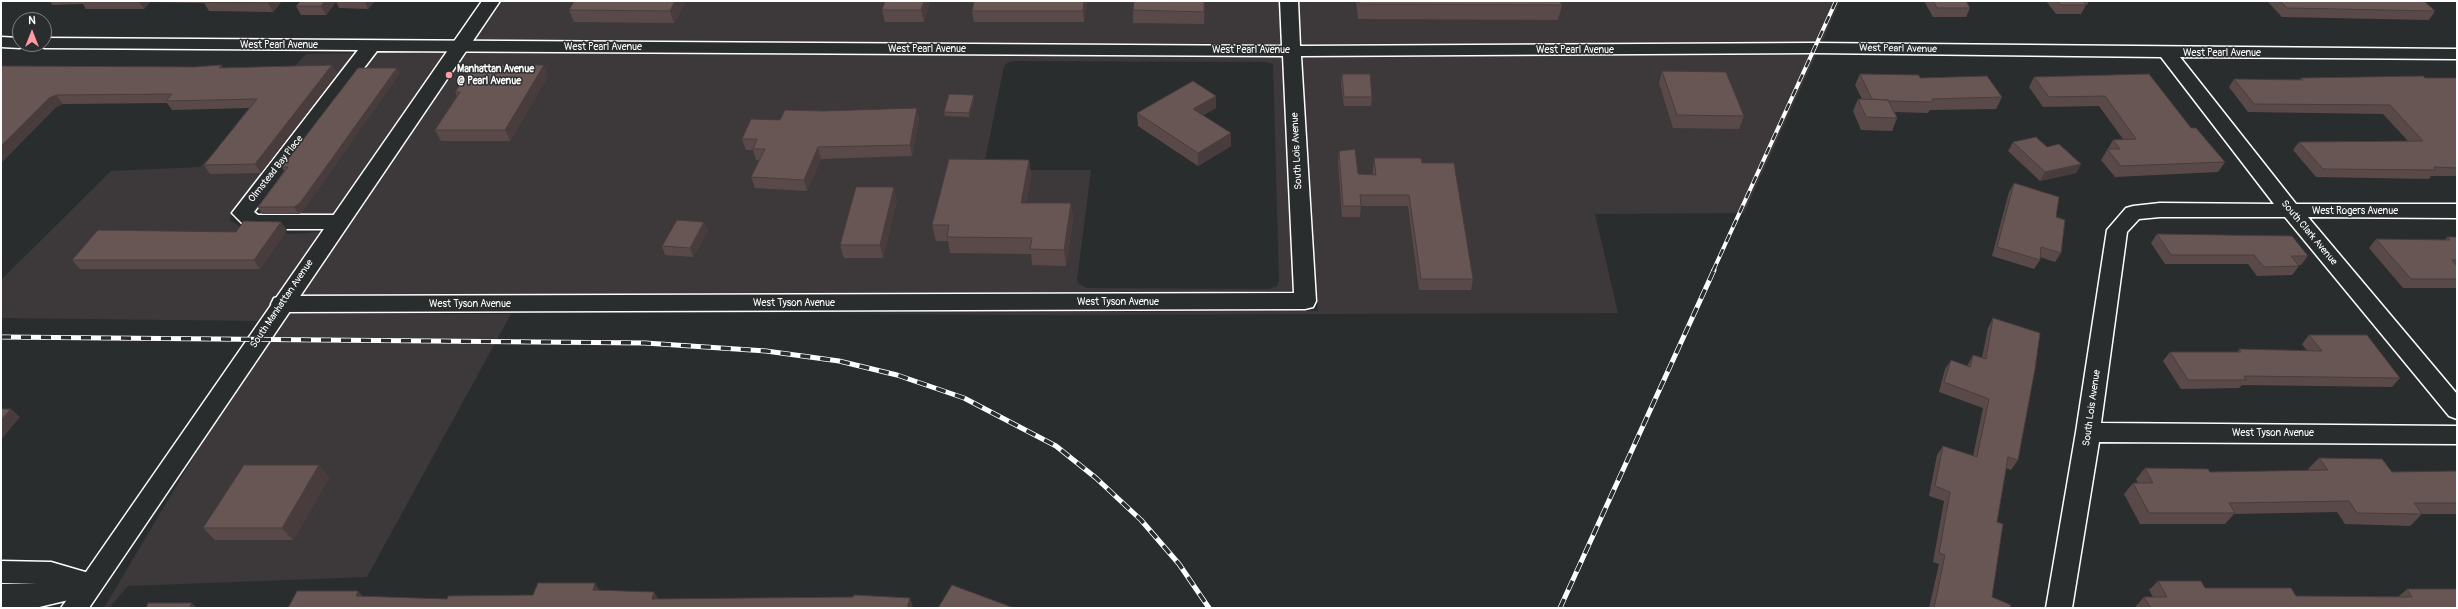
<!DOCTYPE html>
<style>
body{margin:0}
#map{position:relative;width:2458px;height:609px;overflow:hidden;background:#2a2d2e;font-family:Pangolin,sans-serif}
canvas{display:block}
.frame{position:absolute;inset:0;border:2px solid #fff;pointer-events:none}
.north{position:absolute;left:12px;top:12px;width:40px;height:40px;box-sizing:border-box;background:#2a2d2e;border:1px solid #7f8182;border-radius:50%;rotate:0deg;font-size:11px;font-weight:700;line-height:16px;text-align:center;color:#fff}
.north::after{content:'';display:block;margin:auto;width:14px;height:18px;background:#ff9aa2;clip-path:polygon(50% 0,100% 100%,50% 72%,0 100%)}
</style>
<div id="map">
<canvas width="2458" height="609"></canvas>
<div class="frame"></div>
<div class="north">N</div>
</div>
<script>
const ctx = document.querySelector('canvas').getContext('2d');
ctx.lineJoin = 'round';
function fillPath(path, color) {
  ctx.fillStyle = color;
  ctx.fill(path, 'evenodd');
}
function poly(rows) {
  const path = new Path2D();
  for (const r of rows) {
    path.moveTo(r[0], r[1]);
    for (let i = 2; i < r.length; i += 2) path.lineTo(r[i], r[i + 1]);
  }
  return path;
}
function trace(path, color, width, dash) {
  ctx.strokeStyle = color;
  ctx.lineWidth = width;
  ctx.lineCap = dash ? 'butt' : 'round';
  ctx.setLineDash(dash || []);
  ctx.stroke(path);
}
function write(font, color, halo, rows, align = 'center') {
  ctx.font = font + ' Pangolin,sans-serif';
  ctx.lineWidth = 3;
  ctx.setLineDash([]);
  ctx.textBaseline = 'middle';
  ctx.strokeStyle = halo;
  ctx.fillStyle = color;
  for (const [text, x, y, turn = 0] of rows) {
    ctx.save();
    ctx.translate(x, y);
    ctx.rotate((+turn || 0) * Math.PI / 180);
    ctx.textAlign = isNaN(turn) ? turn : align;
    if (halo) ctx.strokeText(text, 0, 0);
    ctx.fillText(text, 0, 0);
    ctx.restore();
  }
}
const built = poly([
 [501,1,1279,1,1281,44,475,40],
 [1298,1,1840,1,1822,42,1301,44],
 [356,53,231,213,230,220,245,230,293,234,320,232,259,321,1,318,1,280,111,171,200,167,306,54],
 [375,53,446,53,332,215,307,216,263,213,257,208],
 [466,53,1281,57,1293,291,301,295],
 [1014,61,1266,62,1273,64,1279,281,1277,286,1269,289,1087,288,1079,284,1077,280,1091,170,992,170,984,165,1004,66,1007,63],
 [1816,55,1744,213,1595,214,1618,313,1024,315,807,313,1318,311,1301,57],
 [287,314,511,314,367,577,128,586,109,608,104,608,215,421]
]);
const street = poly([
 [1280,1,1298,1,1300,46,1814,43,2457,49,2457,59,2180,57,2296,204,2457,204,2457,218,2308,217,2457,394,2457,419,2449,416,2285,217,2160,217,2139,219,2127,232,2101,423,2457,426,2457,444,2099,442,2072,608,2046,608,2076,432,2107,230,2126,208,2133,206,2160,203,2274,204,2161,57,1814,53,1301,56,1316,301,1313,307,1305,309,282,312,274,310,271,304,274,298,282,296,1294,293,1283,56,377,51,254,212,258,215,338,215,345,217,348,222,345,227,338,229,253,229,246,227,232,213,358,50,44,48,36,44,44,44,44,38,1282,46,1280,1],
 [1,37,20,38,20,44,28,44,20,48,1,47,1,37],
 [1,561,51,562,99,576,103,584,99,592,90,595,35,608,1,608,1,584,37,584,1,583,1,561]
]);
const secondary = poly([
 [482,1,500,1,89,608,61,608,482,1]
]);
const railFar1 = poly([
 [1713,271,1836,1]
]);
const rail = poly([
 [1,337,645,343,766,351,839,361,897,375,964,398,1056,446,1096,478,1141,520,1179,564,1209,608],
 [1560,608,1714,270]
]);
const wall = poly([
 [50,1,282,1,273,12,209,11,204,3,150,2,144,9,86,9,83,4,52,5],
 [301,1,375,1,368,9,339,8,336,2,326,15,301,15,296,6],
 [686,1,674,23,574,22,569,10],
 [885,1,930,1,924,22,885,22,882,10],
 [1087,1,1084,22,974,22,972,11],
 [1205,1,1204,24,1133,23,1133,10],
 [1356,1,1560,1,1562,5,1558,20,1358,19],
 [1924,1,1966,1,1970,8,1966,17,1933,17],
 [2046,1,2089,1,2087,5,2086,5,2081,14,2056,14],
 [2267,1,2424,1,2435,11,2429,20,2282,17],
 [221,65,223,68,337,74,261,173,210,174,204,165,249,108,172,110,167,103,63,104,56,107,2,162,1,162,1,66,195,67],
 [1662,71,1744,116,1739,129,1673,128,1659,83],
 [400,73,304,209,299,214,262,214,258,207,284,171,282,167],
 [1342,74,1372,97,1371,106,1344,106,1341,83],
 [1860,74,1920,78,2002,97,1996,109,1930,110,1928,113,1895,112,1897,118,1892,131,1861,130,1853,111,1858,99,1862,99,1855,85],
 [2149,74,2191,128,2225,162,2218,172,2115,177,2101,160,2113,140,2123,139,2099,106,2043,107,2029,87,2034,77],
 [548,76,510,141,441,141,435,130,457,96,455,92],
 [2301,78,2457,78,2457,176,2431,176,2429,179,2316,177,2293,150,2299,142,2408,141,2383,114,2248,112,2229,87,2234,79,2299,80],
 [1216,96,1216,108,1203,115,1231,146,1198,166,1138,126,1137,113],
 [974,99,969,117,945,116,944,112],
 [919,119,912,156,821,159,807,191,755,188,751,177,759,160,756,160,753,150,746,150,742,139,780,120],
 [2013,142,2047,147,2081,164,2076,173,2040,181,2008,151],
 [1339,151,1358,174,1373,174,1373,169,1374,158,1422,163,1473,279,1471,290,1419,290,1408,206,1361,206,1360,217,1342,217,1338,162],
 [1029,160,1031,176,1026,203,1071,203,1073,219,1066,266,1032,265,1031,254,950,253,948,241,936,241,932,225],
 [2014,183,2056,217,2061,253,2055,262,2040,257,2040,260,2034,269,1992,256,2009,192],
 [897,200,883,258,844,258,840,245],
 [704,222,708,231,693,257,665,255,662,246],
 [287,230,260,269,80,269,72,260],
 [2157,234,2308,256,2301,265,2298,265,2299,266,2292,275,2257,276,2248,264,2165,264,2151,243],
 [2447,237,2457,237,2457,288,2403,288,2369,248,2376,239,2445,240],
 [1993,318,2018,460,2011,470,2006,468,1997,522,1992,597,2010,608,1929,608,1939,564,1933,562,1944,501,1929,496,1937,455,1943,446,1973,456,1983,408,1939,392,1945,369,1951,360,1967,366,1973,355,1982,358,1988,328],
 [2309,335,2400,378,2392,387,2242,385,2239,388,2181,389,2163,361,2170,352,2238,352,2239,349,2307,351,2302,344],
 [2319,458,2392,472,2457,471,2457,514,2422,514,2410,526,2345,524,2337,512,2234,514,2225,524,2140,524,2124,494,2133,483,2138,483,2136,479,2145,468,2210,472,2310,471,2308,469],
 [319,465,329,478,293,540,215,540,203,528],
 [2158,581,2205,588,2296,596,2398,597,2407,589,2457,608,2137,608,2136,606,2144,597,2153,597,2149,590]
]);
const shadedWall = poly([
 [138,1,149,1,150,2,144,9],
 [269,1,282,1,273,12,268,3],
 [325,1,335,1,336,2,326,15,321,6],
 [364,1,375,1,368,9],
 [675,1,686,1,674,23,670,11],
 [924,1,930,1,924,22,921,10],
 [1084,1,1087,1,1084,22,1083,11],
 [1204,1,1205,1,1204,24],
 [332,65,337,74,261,173,255,164],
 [544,65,548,76,510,141,505,130],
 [397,68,400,73,304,209,299,214,294,207],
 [56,95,63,104,56,107,2,162,1,161,1,146,49,98],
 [974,95,974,99,969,117,969,113],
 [1216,96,1216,108,1193,121,1193,109],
 [917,108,919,119,912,156,910,145],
 [1231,133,1231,146,1198,166,1198,153],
 [818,147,821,159,807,191,804,180],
 [1029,160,1031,176,1023,219,1021,203],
 [2081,164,2076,173,2040,181,2045,172],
 [894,187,897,200,883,258,880,245],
 [1071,203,1073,219,1066,266,1064,250],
 [281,222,287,230,260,269,254,260],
 [704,222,708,231,693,257,690,248],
 [11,409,20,417,1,440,1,420],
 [319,465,329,478,293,540,282,528],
 [595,583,601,593,593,590],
 [358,591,367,601,356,596],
 [654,592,660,602,652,599],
 [910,598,913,607,913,608,907,608],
 [192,603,197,608,189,608]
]);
const building = poly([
 [204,1,269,1,268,3,203,2,204,1],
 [301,1,325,1,321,6,296,6,301,1],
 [574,1,675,1,670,11,569,10,574,1],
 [885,1,924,1,921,10,882,10,885,1],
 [974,1,1084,1,1083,11,972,11,974,1],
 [1134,1,1204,1,1204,12,1133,10,1134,1],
 [1358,1,1560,1,1562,5,1359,4,1358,1],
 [1933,1,1966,1,1970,8,1937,8,1933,1],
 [2057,1,2083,1,2086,5,2061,5,2057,1],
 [2280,1,2424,1,2435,11,2287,8,2280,1],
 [221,65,219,68,332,65,255,164,204,165,257,99,166,101,172,94,56,95,49,98,1,146,1,66,195,67,221,65],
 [473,65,544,65,505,130,435,130,460,92,455,92,473,65],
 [358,68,397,68,300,203,294,207,258,207,288,167,282,167,358,68],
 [1662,71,1726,72,1744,116,1677,115,1662,71],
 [1342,74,1370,74,1372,97,1344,97,1342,74],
 [1860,74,1919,75,1920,78,1987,76,2002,97,1932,99,1933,102,1889,101,1888,100,1872,99,1860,74],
 [2149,74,2191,128,2196,128,2225,162,2121,166,2107,149,2120,149,2113,140,2136,139,2105,96,2049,97,2034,77,2149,74],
 [2423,76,2425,78,2457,78,2457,168,2434,167,2436,170,2323,169,2299,142,2423,141,2390,105,2254,104,2234,79,2303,80,2301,78,2423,76],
 [1193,81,1216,96,1193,109,1231,133,1198,153,1137,113,1193,81],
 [949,94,974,95,969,113,944,112,949,94],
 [1858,99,1888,100,1897,118,1866,117,1858,99],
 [917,108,910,145,818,147,804,180,751,177,765,149,753,149,757,139,742,139,751,119,780,120,785,110,823,111,917,108],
 [2036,137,2047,147,2059,144,2081,164,2045,172,2013,142,2036,137],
 [1355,149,1358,174,1376,175,1374,158,1421,158,1422,163,1454,163,1473,279,1421,279,1409,195,1360,195,1361,206,1343,206,1339,151,1355,149],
 [949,159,1029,160,1021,203,1071,203,1064,250,1030,249,1032,238,947,237,949,225,932,225,949,159],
 [2014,183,2059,197,2056,217,2065,220,2061,253,2041,247,2040,260,1997,247,2014,183],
 [856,187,894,187,880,245,840,245,856,187],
 [677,220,704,222,690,248,662,246,677,220],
 [244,221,281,222,254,260,72,260,98,230,236,232,244,221],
 [2157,234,2292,236,2308,256,2291,256,2299,266,2264,267,2254,255,2171,255,2157,234],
 [2447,237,2457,237,2457,260,2452,260,2457,266,2457,279,2411,279,2376,239,2450,240,2447,237],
 [1993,318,2040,333,2035,369,2018,460,2008,457,1997,522,2003,524,1992,597,2011,605,2010,608,1934,608,1945,555,1939,553,1950,492,1935,486,1943,446,1977,457,1989,399,1944,382,1951,360,1970,367,1973,355,1986,359,1993,318],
 [2309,335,2367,335,2400,378,2244,376,2246,380,2188,380,2170,352,2241,352,2239,349,2322,351,2309,335],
 [1,409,11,409,1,420,1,409],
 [2319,458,2382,459,2392,472,2457,471,2457,503,2414,503,2422,514,2357,513,2349,501,2229,503,2235,513,2149,513,2133,483,2153,483,2145,468,2208,469,2210,472,2328,470,2319,458],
 [244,465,319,465,282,528,203,528,244,465],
 [2158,581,2201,581,2205,588,2291,588,2296,596,2412,597,2407,589,2457,589,2457,608,2151,608,2144,597,2167,597,2158,581],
 [538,583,595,583,593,590,654,592,652,599,853,597,854,595,910,598,907,608,288,608,297,591,358,591,356,596,447,599,448,596,533,595,538,583],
 [952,585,1014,608,938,608,952,585],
 [148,603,192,603,189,608,146,608,148,603]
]);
const markers = [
 [449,75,4,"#ff9aa2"]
];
const streetNames = [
 ["West Pearl Avenue",279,45],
 ["West Pearl Avenue",603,47],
 ["West Pearl Avenue",927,49],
 ["West Pearl Avenue",1898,49,1],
 ["West Pearl Avenue",1251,50],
 ["West Pearl Avenue",1575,50],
 ["West Pearl Avenue",2222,53],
 ["South Lois Avenue",1297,151,-93],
 ["Olmstead Bay Place",276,169,-52],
 ["West Rogers Avenue",2355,211],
 ["South Clark Avenue",2309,233,50],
 ["West Tyson Avenue",1118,302],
 ["West Tyson Avenue",794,303],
 ["South Manhattan Avenue",282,304,-56],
 ["West Tyson Avenue",470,304],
 ["South Lois Avenue",2092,408,-82],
 ["West Tyson Avenue",2273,433]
];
const poiNames = [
 ["Manhattan Avenue",457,69],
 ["@ Pearl Avenue",457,81]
];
fillPath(built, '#3d393a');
trace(street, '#fff', 3);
trace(secondary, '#fff', 3);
fillPath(street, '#2a2d2e');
fillPath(secondary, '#2a2d2e');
trace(railFar1, '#fff', 4);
trace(rail, '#fff', 5);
trace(railFar1, '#2a2d2e', 2.5, [8]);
trace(rail, '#2a2d2e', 3.5, [10]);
fillPath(wall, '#594a49');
fillPath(shadedWall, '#493c3c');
fillPath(building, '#685655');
trace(building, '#493c3c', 1);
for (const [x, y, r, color] of markers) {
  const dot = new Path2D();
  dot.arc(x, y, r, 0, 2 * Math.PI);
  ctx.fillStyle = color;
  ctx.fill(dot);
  trace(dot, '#2a2d2e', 1.5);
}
write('10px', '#fff', '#2a2d2e', streetNames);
write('bold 10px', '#fff', '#2a2d2e', poiNames, 'left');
</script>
